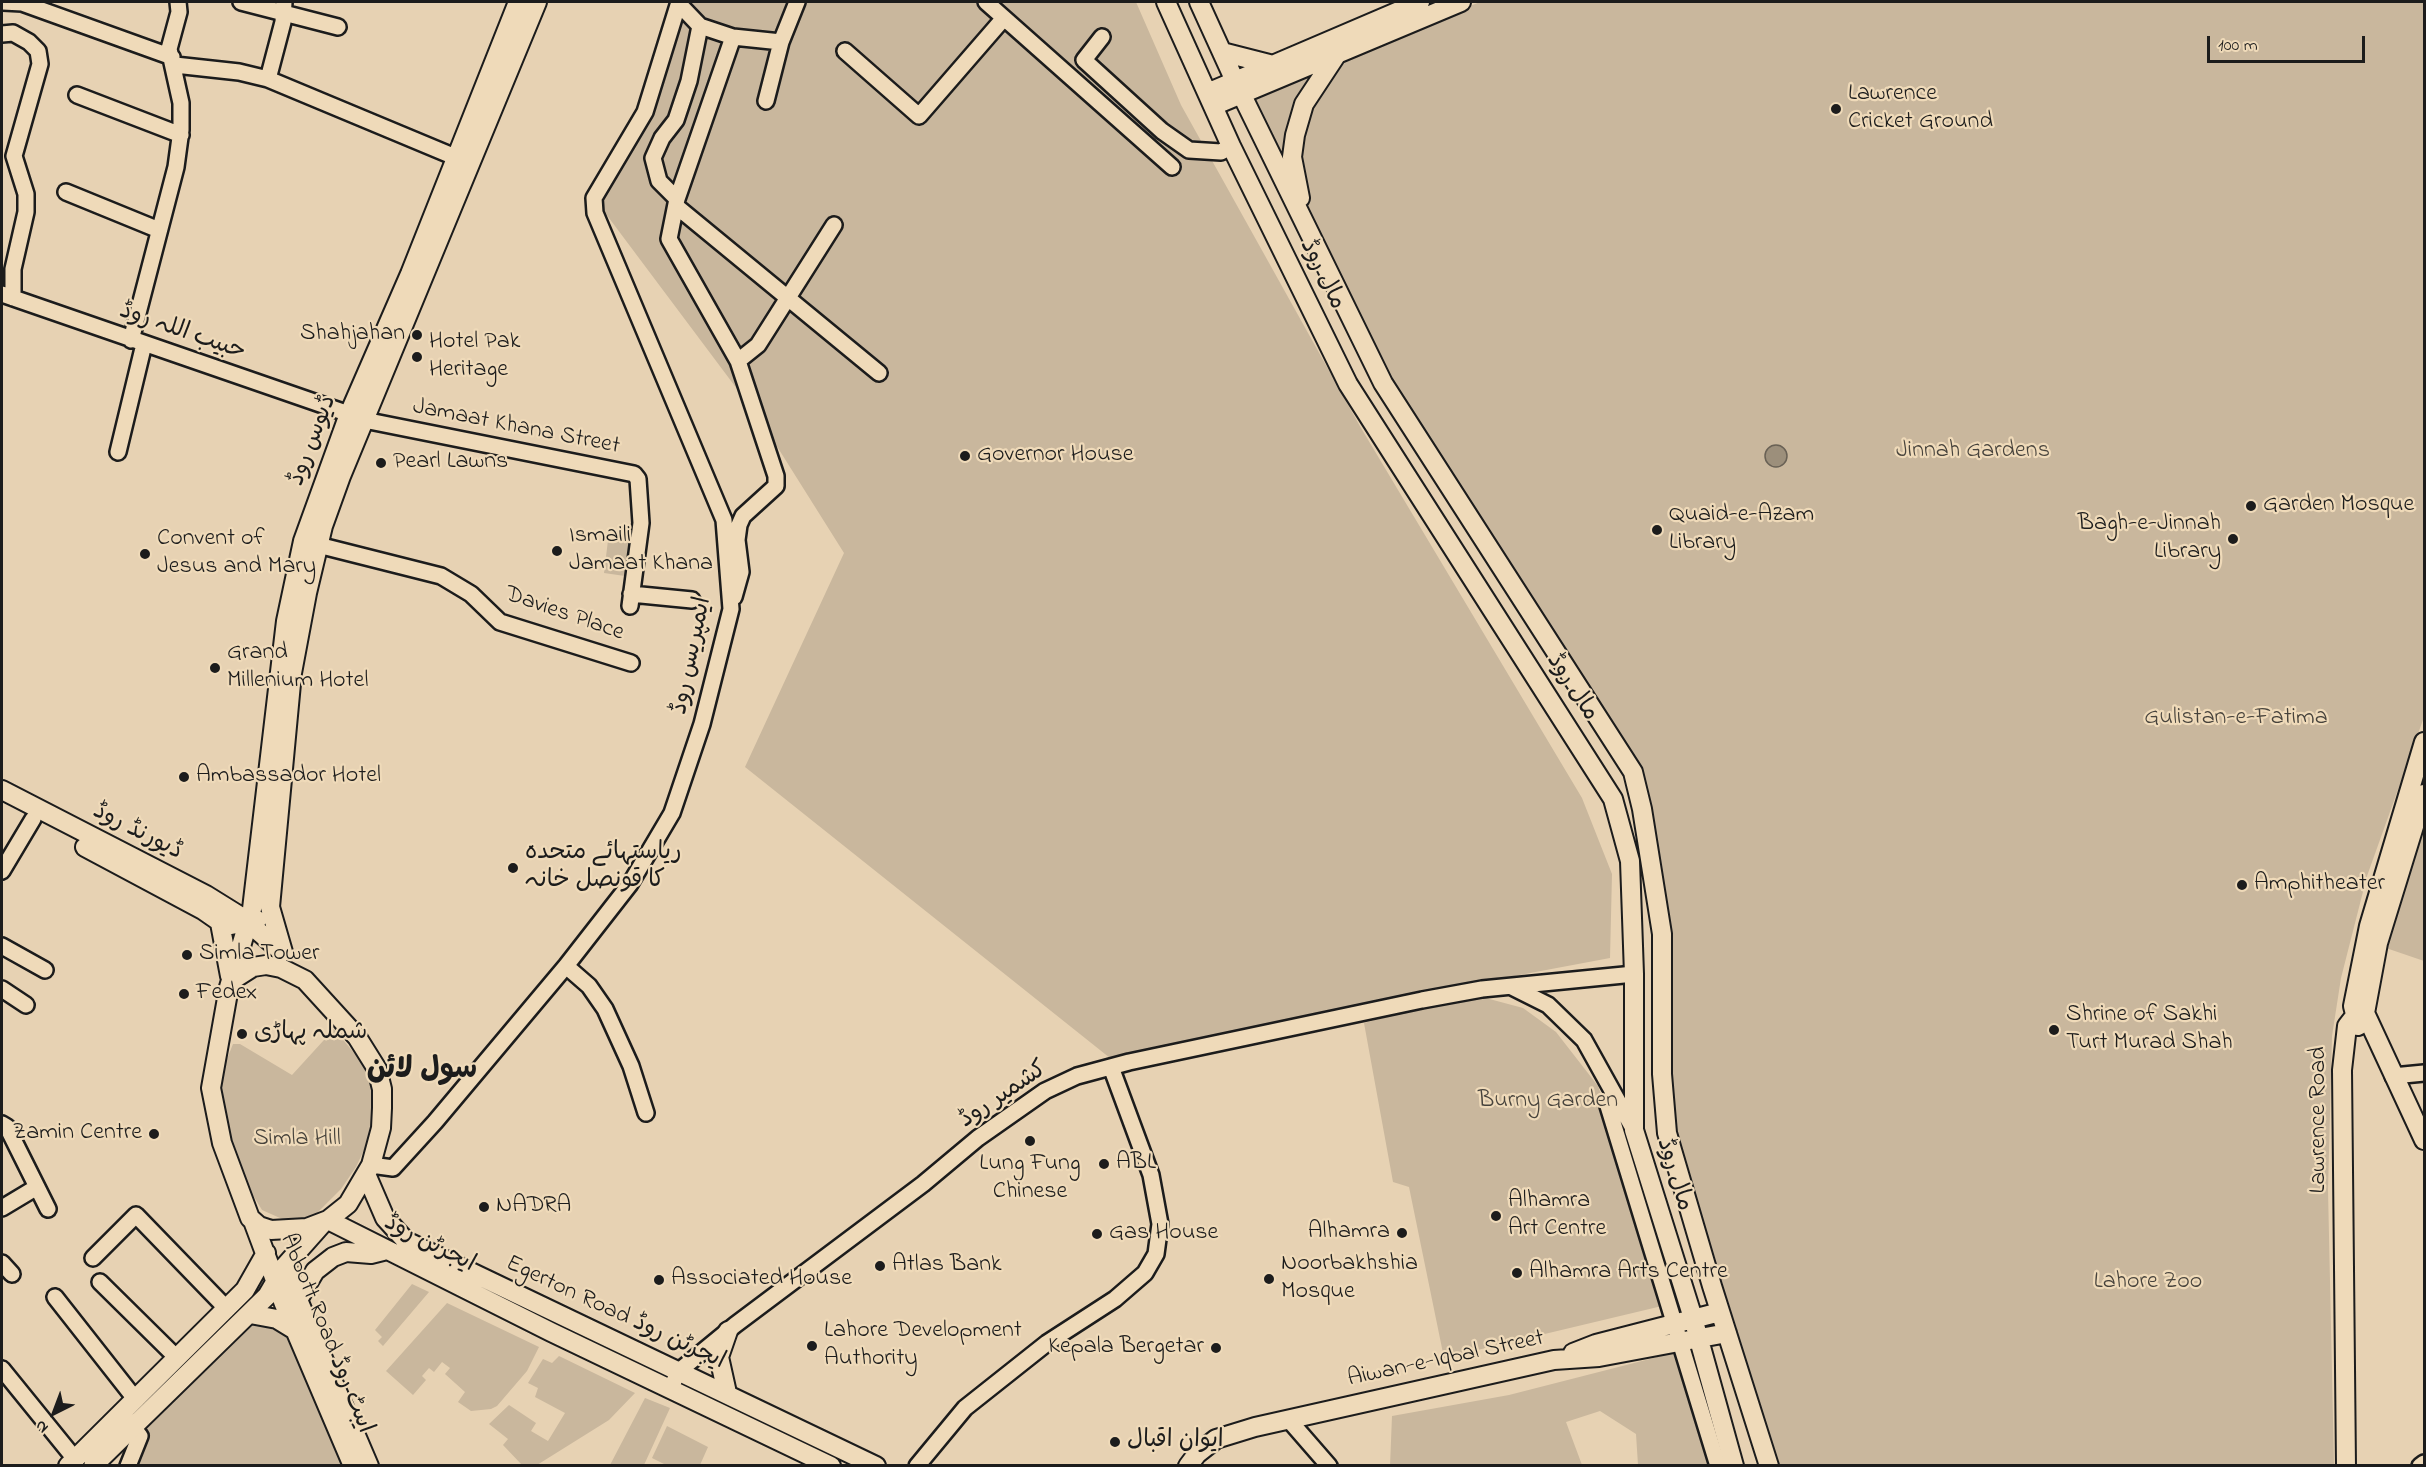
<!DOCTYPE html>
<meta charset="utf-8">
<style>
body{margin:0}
#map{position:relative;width:2426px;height:1467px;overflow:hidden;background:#e7d2b3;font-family:"Indie Flower",sans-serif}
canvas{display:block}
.frame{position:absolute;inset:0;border:3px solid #1c1c1c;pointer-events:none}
.north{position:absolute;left:24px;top:1383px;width:60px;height:60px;-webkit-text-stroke:4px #efdab9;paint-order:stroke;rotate:222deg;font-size:16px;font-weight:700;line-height:24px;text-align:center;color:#1c1c1c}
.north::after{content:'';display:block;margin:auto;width:21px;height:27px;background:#1c1c1c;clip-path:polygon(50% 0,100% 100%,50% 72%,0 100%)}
.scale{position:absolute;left:2207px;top:36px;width:158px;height:27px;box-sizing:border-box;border:3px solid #1c1c1c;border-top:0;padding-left:8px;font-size:18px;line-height:21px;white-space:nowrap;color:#1c1c1c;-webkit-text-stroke:4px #efdab9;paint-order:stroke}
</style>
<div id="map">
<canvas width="2426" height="1467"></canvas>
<div class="frame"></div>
<div class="north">N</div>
<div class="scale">100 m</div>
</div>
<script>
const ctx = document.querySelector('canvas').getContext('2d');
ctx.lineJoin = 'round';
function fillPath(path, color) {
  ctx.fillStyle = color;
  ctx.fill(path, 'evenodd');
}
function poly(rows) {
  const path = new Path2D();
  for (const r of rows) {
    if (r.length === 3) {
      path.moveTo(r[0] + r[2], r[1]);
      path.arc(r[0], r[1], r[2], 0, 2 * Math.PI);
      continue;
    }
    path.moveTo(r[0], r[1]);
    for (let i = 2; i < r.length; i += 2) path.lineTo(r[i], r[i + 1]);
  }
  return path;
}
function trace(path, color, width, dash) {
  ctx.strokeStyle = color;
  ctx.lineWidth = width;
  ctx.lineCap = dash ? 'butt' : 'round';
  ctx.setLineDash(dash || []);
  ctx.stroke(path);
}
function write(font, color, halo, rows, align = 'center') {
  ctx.font = font + ' "Indie Flower","Playpen Sans Arabic",sans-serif';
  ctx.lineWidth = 4.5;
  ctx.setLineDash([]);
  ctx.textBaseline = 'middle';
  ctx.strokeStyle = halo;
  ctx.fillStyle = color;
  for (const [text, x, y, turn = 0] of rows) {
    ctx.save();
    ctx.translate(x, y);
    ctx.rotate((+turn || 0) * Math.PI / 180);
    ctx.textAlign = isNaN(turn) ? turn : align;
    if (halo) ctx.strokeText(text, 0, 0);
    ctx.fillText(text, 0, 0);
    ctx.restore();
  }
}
const green = poly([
 [684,2,1136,2,1181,105,1361,428,1582,798,1612,874,1610,958,1360,1005,1110,1058,745,767,844,553,761,421,594,198,645,112],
 [1480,2,2424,2,2424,717,2367,876,2341,978,2332,1036,2328,1190,2334,1465,1777,1465,1672,1131,1673,940,1643,770,1386,379,1246,96],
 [609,532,630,535,625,576,604,573],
 [2424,827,2424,961,2386,948],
 [1482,997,1523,1008,1556,1032,1598,1086,1610,1119,1662,1306,1444,1358,1409,1187,1393,1182,1364,1023,1422,1008],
 [334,1029,371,1073,375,1095,372,1133,356,1167,341,1189,315,1215,289,1222,262,1210,237,1169,219,1099,225,1064,233,1044,240,1044,292,1075],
 [412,1284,429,1292,383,1346,378,1341,382,1337,375,1330],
 [447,1303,539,1347,527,1371,497,1406,491,1409,471,1411,458,1402,465,1392,445,1374,450,1368,442,1362,434,1372,429,1368,422,1376,426,1380,413,1395,386,1371],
 [259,1316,285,1333,342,1465,122,1466,126,1444],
 [1677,1352,1712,1465,1638,1465,1636,1434,1600,1411,1566,1422,1582,1465,1390,1466,1392,1416,1509,1395],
 [559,1356,635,1393,609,1420,537,1465,522,1465,503,1445,508,1439,489,1424,509,1405,536,1423,531,1431,548,1441,565,1413,535,1397,538,1388,528,1383,543,1359,552,1363],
 [645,1398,670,1408,644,1465,610,1465],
 [667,1426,708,1447,700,1465,666,1465,652,1458]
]);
const water = poly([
 [1776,456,11]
]);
const minor = poly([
 [3,2,22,3,172,57],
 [241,2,338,27],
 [986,2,1172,167],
 [679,4,700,26,733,37,677,199,669,239,738,361,776,476,776,486,743,516,739,525,737,540,741,572,734,597],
 [2,34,13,33,29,42,38,51,40,64,14,156,26,194,26,212,13,269,13,298],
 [733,37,781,42,797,2],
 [1102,37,1084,60,1162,131,1189,150,1221,152,1231,146],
 [845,51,919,116,1004,18],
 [175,65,239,72,268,79,455,157],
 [268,79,283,22,284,2],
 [77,95,181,135],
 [766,101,781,42],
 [66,192,159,230],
 [677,199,659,181,653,158,662,138,676,120,689,81,700,26],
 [676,206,879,373],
 [2,294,349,414],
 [131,340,176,167,181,130,181,103,169,49,179,12,178,2],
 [738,361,758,345,834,225],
 [364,420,634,474,638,479,641,523,630,606],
 [118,452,144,344],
 [318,545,441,576,471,594,500,622,631,663],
 [631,594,692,600],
 [2,871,33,819],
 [2,946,45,970],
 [566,966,589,986,605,1009,631,1066,646,1113],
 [1512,987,1548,1005,1584,1040,1634,1130],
 [2,989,26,1005],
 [2393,1076,2424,1073],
 [1613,1093,1608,1106,1718,1466],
 [2,1124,7,1127,48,1209],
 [371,1165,393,1168,435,1122,566,966,630,884,672,813,702,724,731,609,724,520,595,213,594,198,645,112,679,2],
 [2,1208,37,1187],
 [93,1258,136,1215,227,1309],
 [2,1263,12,1274],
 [100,1282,177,1358],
 [55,1297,136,1400],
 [2,1369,75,1459],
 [674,1381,679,1371,735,1325,923,1184,978,1138,1045,1091,1077,1076,1129,1062,1422,1000,1482,989,1634,974],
 [126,1418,140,1436,128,1466],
 [1289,1420,1329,1466],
 [917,1466,965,1408,1047,1343,1115,1299,1145,1273,1156,1254,1160,1224,1151,1175,1111,1067],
 [2420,1466,2424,1463]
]);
const major = poly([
 [1166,2,1231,146,1348,384,1613,799,1630,861,1634,974,1634,1130,1693,1318,1734,1466],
 [1199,2,1235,81,1383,383,1633,772,1642,809,1662,934,1662,1074,1667,1133,1712,1286,1769,1466],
 [1222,52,1273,65],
 [1207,93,1420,2],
 [1213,106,1461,2],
 [1300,198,1292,157,1295,135,1304,104,1337,54],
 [2,790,206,895,243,918,282,952],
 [2424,794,2378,943,2365,1013,2424,1140],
 [85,847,203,910,226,926,257,920],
 [220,923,230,976],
 [283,952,270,907,292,673,307,593,323,526,341,476,537,2],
 [231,981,253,967,266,965,281,968,305,980,357,1037,377,1069,382,1089,382,1108,381,1128,371,1165,348,1204,328,1220,307,1228,271,1230,259,1226,250,1218,222,1143,211,1088,229,987,252,909,286,621,303,541,349,414,410,274,518,2],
 [2358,1026,2353,1006,2369,926,2424,742],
 [366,1174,385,1218,406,1241,876,1466],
 [328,1220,551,1332,831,1466],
 [253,1221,284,1304,353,1466],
 [284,1267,369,1466],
 [298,1300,315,1271,333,1257,346,1252,371,1254,383,1251],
 [250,1314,277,1319,295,1330],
 [1573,1353,1596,1344,1720,1312],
 [727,1393,719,1357,728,1331],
 [68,1466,245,1290,266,1253],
 [93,1466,267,1296,284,1267,324,1222],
 [1188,1466,1197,1454,1216,1439,1255,1427,1554,1360,1599,1357,1727,1333],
 [2346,1466,2342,1070,2347,1026,2354,1017,2365,1013]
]);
const markers = [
 [1836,109,6,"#1c1c1c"],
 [417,335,6,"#1c1c1c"],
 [417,357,6,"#1c1c1c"],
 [965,456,6,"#1c1c1c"],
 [381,463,6,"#1c1c1c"],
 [2251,506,6,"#1c1c1c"],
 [1657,530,6,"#1c1c1c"],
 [2233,539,6,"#1c1c1c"],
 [557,551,6,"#1c1c1c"],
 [145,554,6,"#1c1c1c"],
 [215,668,6,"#1c1c1c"],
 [184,777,6,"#1c1c1c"],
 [513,868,6,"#1c1c1c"],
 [2242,885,6,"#1c1c1c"],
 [187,955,6,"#1c1c1c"],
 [184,994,6,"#1c1c1c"],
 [2054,1030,6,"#1c1c1c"],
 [242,1034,6,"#1c1c1c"],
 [154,1134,6,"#1c1c1c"],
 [1030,1141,6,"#1c1c1c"],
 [1104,1164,6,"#1c1c1c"],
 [484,1207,6,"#1c1c1c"],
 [1496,1216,6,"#1c1c1c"],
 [1402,1233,6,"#1c1c1c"],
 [1097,1234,6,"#1c1c1c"],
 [880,1266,6,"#1c1c1c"],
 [1517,1273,6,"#1c1c1c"],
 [1269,1279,6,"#1c1c1c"],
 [659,1280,6,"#1c1c1c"],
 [812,1346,6,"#1c1c1c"],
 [1216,1348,6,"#1c1c1c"],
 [1115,1442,6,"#1c1c1c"]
];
const poiNames = [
 ["Lawrence",1848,95],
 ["Cricket Ground",1848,123],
 ["Shahjahan",405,335,"right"],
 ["Hotel Pak",429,343],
 ["Heritage",429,371],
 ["Governor House",977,456],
 ["Pearl Lawns",393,463],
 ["Garden Mosque",2263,506],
 ["Quaid-e-Azam",1669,516],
 ["Library",1669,544],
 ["Bagh-e-Jinnah",2221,525,"right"],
 ["Library",2221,553,"right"],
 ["Ismaili",569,537],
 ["Jamaat Khana",569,565],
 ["Convent of",157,540],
 ["Jesus and Mary",157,568],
 ["Grand",227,654],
 ["Millenium Hotel",227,682],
 ["Ambassador Hotel",196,777],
 ["ریاستہائے متحدہ",525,854],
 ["کا قونصل خانہ",525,882],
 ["Amphitheater",2254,885],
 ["Simla Tower",199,955],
 ["Fedex",196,994],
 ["Shrine of Sakhi",2066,1016],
 ["Turt Murad Shah",2066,1044],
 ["شملہ پہاڑی",254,1034],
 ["Zamin Centre",142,1134,"right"],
 ["ABL",1116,1164],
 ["Lung Fung",1030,1165,"center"],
 ["Chinese",1030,1193,"center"],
 ["Alhamra",1508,1202],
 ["Art Centre",1508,1230],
 ["NADRA",496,1207],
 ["Alhamra",1390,1233,"right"],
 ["Gas House",1109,1234],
 ["Noorbakhshia",1281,1265],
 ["Mosque",1281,1293],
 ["Atlas Bank",892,1266],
 ["Alhamra Arts Centre",1529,1273],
 ["Associated House",671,1280],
 ["Lahore Development",824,1332],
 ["Authority",824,1360],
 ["Kepala Bergetar",1204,1348,"right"],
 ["ایوان اقبال",1127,1442]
];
const streetNames = [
 ["مال روڈ",1321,275,64],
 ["حبیب اللہ روڈ",182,333,19],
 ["Jamaat Khana Street",516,428,11],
 ["ڈیوس روڈ",314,441,-69],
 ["Davies Place",564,615,19],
 ["ایمپریس روڈ",693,656,-78],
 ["مال روڈ",1571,688,57],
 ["ڈیورنڈ روڈ",137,833,27],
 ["کشمیر روڈ",1004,1096,-34],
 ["Lawrence Road",2320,1120,-90],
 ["مال روڈ",1673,1175,73],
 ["ایجرٹن روڈ",429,1245,27],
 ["Egerton Road ایجرٹن روڈ",615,1314,25],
 ["Abbott Road ایبٹ روڈ",325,1334,68],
 ["Aiwan-e-Iqbal Street",1446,1360,-12]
];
const parkNames = [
 ["Jinnah Gardens",1973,452],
 ["Gulistan-e-Fatima",2236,719],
 ["Burny Garden",1548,1102],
 ["Simla Hill",297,1140],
 ["Lahore Zoo",2148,1283]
];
const districtNames = [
 ["سول لائن",422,1072]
];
fillPath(green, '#c9b79d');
fillPath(water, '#9c8f7b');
trace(water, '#696155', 1.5);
trace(minor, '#1c1c1c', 20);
trace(major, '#1c1c1c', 22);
trace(minor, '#efdab9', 15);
trace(major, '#efdab9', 18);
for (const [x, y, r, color] of markers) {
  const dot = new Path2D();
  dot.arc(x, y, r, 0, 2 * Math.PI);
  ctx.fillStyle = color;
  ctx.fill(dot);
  trace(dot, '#efdab9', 2);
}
write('24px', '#1c1c1c', '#efdab9', poiNames, 'left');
write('24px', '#1c1c1c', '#efdab9', streetNames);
write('24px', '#47433c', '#efdab9', parkNames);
write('bold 30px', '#1c1c1c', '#efdab9', districtNames);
</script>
